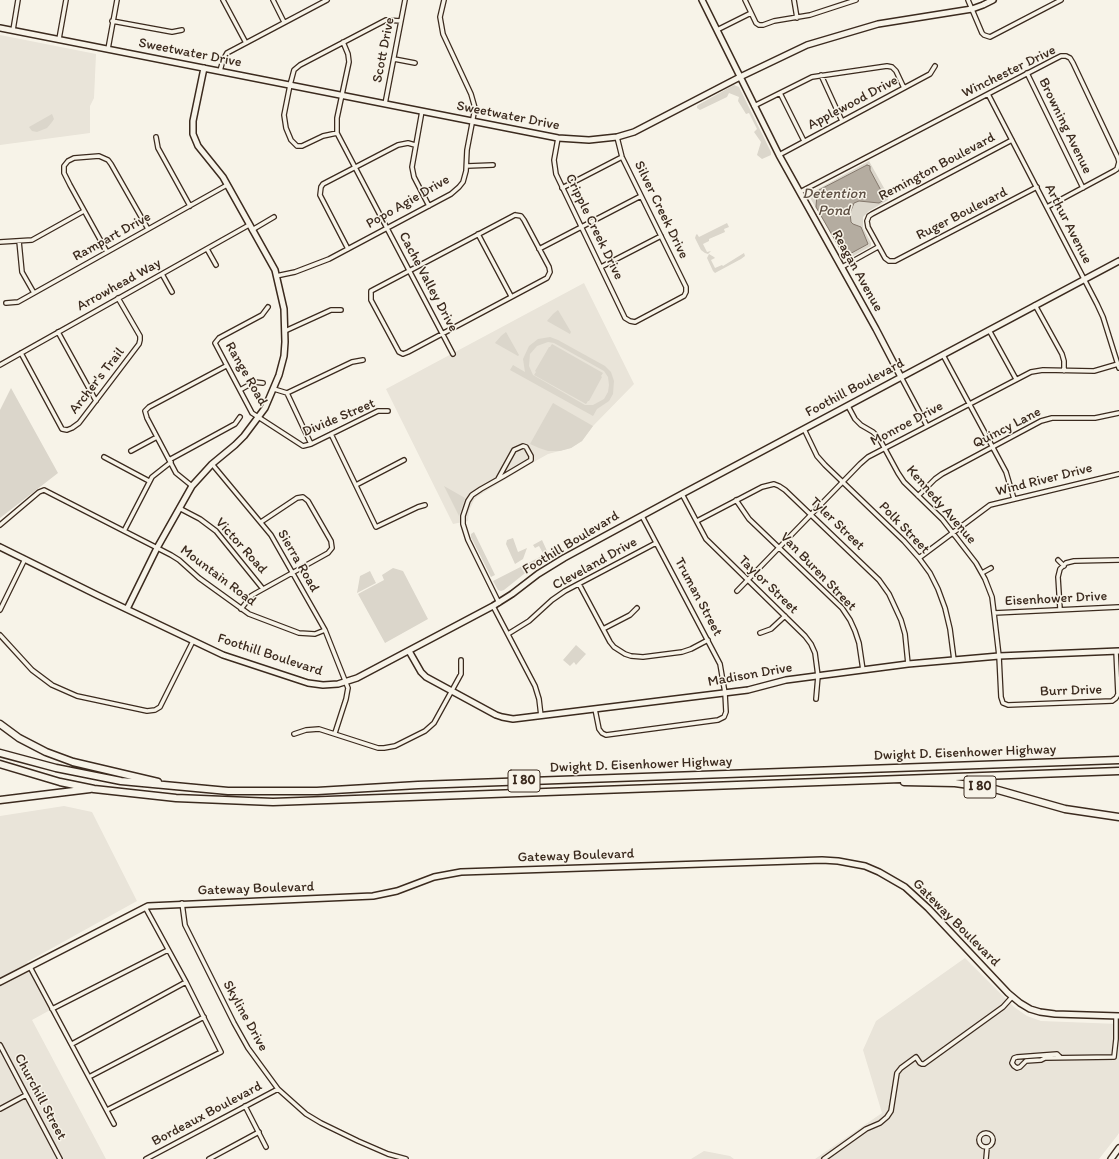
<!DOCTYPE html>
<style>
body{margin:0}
canvas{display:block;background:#f7f3e8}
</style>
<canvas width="1119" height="1159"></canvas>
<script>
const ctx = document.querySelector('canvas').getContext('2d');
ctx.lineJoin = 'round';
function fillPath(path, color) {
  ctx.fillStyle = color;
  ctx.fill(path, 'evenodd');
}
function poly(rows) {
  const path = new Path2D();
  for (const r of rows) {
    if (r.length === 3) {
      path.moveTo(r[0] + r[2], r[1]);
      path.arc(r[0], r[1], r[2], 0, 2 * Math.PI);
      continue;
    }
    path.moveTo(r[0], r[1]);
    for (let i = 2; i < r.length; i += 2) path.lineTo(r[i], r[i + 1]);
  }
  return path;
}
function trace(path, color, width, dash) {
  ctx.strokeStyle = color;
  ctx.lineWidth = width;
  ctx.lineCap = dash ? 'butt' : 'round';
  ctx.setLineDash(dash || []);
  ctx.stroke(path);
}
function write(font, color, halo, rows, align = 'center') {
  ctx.font = font + ' Itim,sans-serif';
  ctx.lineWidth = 3;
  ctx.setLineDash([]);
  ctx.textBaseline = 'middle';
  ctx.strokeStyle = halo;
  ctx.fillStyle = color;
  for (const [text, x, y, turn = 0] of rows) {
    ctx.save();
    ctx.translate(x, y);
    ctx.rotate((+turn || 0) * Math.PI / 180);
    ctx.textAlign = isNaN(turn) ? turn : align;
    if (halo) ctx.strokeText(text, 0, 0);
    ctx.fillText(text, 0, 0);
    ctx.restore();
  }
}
const built = poly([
 [0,35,96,54,94,98,90,106,90,133,0,145],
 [584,283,634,384,593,426,582,441,571,448,548,454,532,463,478,496,474,500,469,511,468,521,453,524,386,389],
 [64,806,92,812,137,901,27,962,52,1009,32,1020,106,1159,0,1159,0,816],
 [965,958,1014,1007,1027,1016,1041,1021,1119,1024,1119,1133,1117,1136,1099,1159,815,1159,882,1113,863,1050,876,1021],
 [704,1151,730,1156,734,1159,691,1159]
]);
const green = poly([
 [734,85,739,87,771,152,771,155,762,159,757,155,761,142,754,132,757,129,749,113,746,114,738,101,739,97,729,93,727,97,700,110,697,108,697,106,698,105],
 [52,114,54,119,52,122,47,128,37,132,32,131,29,127],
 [869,161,889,197,888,200,869,211,863,217,863,228,871,243,871,246,848,259,845,258,809,196,809,194],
 [727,223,729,227,724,229,725,232,709,239,709,241,703,244,707,252,711,251,708,254,705,253,701,250,695,238,696,235,697,234,699,237],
 [744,253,745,256,741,259,715,273,713,271,707,258,709,254,714,257,715,258,711,260,715,268,722,265,723,266],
 [558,310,571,332,570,334,547,321,553,314],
 [506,332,519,355,518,356,495,343,501,336],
 [550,337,558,340,605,366,611,372,614,381,613,394,609,401,597,409,593,416,510,370,513,365,525,372,523,359,529,346,538,339],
 [548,342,554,343,604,371,608,377,609,385,608,392,604,399,593,405,585,405,533,375,529,366,530,354,537,346],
 [552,344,603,373,601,376,602,377,589,401,588,401,586,404,534,375,536,372,535,371,549,347,550,347],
 [11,388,58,473,0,518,0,410],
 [553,403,593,426,582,441,571,448,560,451,548,451,539,448,530,444],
 [444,486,465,498,459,516],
 [474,532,495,575,491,577,471,537,471,534],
 [513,538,518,552,527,548,523,559,515,564,506,544,507,540],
 [542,540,548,553,549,557,529,570,504,590,501,591,498,590,493,581,544,555,539,546,535,548,533,545],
 [393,568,403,571,428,619,385,643,358,594,384,580,382,575],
 [370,571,376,583,357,593,360,576],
 [576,645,586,654,576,665,574,662,570,666,563,660]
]);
const water = poly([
 [867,165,870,166,870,170,885,198,884,200,879,203,859,201,854,203,850,213,851,222,853,224,861,227,868,244,846,256,843,254,816,207,817,194,819,190,867,165]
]);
const street = poly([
 [223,0,246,43],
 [273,0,284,22],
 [745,0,756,23,759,25,763,25,774,21,810,15,856,0],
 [794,0,797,18],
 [968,0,982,33,984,35,990,37,1061,0],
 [112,21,172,32,182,30],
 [13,30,18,0],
 [717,30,751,13],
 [59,39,66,0],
 [343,42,348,54,349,62,337,118,337,133,453,354],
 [108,49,117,0],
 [394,59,415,63],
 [220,71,223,60,227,53,327,0],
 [1027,73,1083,188],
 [821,75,842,121],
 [780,93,804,141],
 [988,94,1097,304,1103,317,1119,368],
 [385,104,405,0],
 [754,106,812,77,887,66,892,67,896,71,904,88],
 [422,111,412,167,414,177,429,206],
 [337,133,323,136,302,146,297,146,291,140,286,128,284,115,290,85,294,70,300,65,386,20,401,21],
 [156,137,158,148,190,206],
 [558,138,554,160,556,174,625,318,630,321,635,322,684,296,686,292,686,287,622,157,617,137],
 [1012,140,872,214,869,216,867,221,868,227,885,258,889,261,895,261,1037,187],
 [779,155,930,74,935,66],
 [467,166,493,165],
 [562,188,622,157],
 [800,192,1055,59,1061,56,1066,56,1070,58,1073,63,1118,158,1119,162,1117,169,1114,171,1047,207],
 [515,215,521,216,524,220,549,267,550,272,547,278,408,352,403,354,399,352,371,300,371,291,515,215],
 [252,230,274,217],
 [478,234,511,296],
 [19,241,22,272,34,293],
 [0,242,32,240,84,211],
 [207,249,216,265],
 [348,249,320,195,321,187,323,184,398,145,408,143,415,145],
 [539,249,641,196],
 [107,252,70,185,64,173,64,166,68,161,74,158,99,156,108,160,111,164,148,229],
 [601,267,661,236],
 [842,267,878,247],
 [162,274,172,292],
 [276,276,295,272,329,259,451,194,459,187,463,182,466,171,467,150,475,108,471,94,443,34,440,17,444,0],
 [6,303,18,302,227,185],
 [1035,305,1062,354,1064,361,1064,371],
 [268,307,262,315,219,338,215,343,252,413,303,446,311,444,378,411,388,411],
 [989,330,1016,379],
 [285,331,331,310,341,310],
 [58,332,96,401],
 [21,353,62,429,67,430,72,428,79,423,139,344,140,340,140,336,118,298],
 [943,355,1006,472,1014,499],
 [0,365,249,225],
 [901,377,927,426],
 [274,389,287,393,352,362,363,360],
 [240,390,254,382,263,383],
 [287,393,311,444],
 [848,406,855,419,861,425,873,432,879,438,898,473,904,482,942,519,976,563,985,579,992,597,994,613,999,656,1001,697,1003,703,1008,705,1112,701,1116,698,1118,694,1116,651],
 [804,429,817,456,825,465,904,541,919,558,930,573,938,589,945,608,950,629,954,660],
 [331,434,376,527,418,507,425,505],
 [131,451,157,437],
 [104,457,149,481],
 [169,460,235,424,240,417],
 [212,464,271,535,325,630,348,688,346,699,335,733],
 [498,479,514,450,523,446,526,447,531,456,531,460,504,476,481,489,472,495,468,501,463,516,463,524,468,540,499,603],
 [356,485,404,460],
 [192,486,176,473,147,418,145,411,149,407,226,366],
 [682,494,706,539,805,636,811,644,815,653,818,676,816,699],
 [918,496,935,479,942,474,1041,421,1052,418,1095,418,1119,413],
 [736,500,749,519,842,608,850,620,855,631,859,643,863,670],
 [179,508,200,519,216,531,263,589],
 [697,521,762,487,774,484,779,486,785,490,879,580,889,594,901,620,905,634,908,664],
 [0,525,39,492,44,490,171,555,179,560,199,578,249,614,299,633,315,634,325,630],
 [124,531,152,477,171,462],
 [919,558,990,505,1119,474],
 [1058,560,1064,566],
 [982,573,991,568],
 [579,584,610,642,614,647,625,654,631,656,643,657,682,652,691,649,708,640],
 [737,591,860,464,868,457,1031,372,1043,370,1094,371,1118,364],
 [493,606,535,686,539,699,541,716],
 [241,609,251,596,256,593,328,553,332,548,331,541,308,501,303,497,297,498,261,522],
 [1060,609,1058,577,1060,569,1066,563,1074,561,1119,560],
 [0,610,25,559],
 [994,613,1119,607],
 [603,629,630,615,637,608],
 [760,633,771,629,785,616],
 [508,634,529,621,552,600,565,591,656,543],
 [0,635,32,670,52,685,77,696,147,711,155,710,160,707,193,641],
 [595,709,599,729,602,733,606,735,718,720,724,717,726,712,725,693,720,664,642,516],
 [294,734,306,730,319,729,378,748,384,748,395,746,425,731,434,723,461,674,461,660],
 [182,903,185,925,234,1023,248,1048,278,1089,306,1114,321,1123,358,1141,388,1154,406,1159],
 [30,967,114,1124],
 [52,1009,168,950],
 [72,1044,186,982],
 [0,1045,60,1159],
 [1060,1057,1057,1054,1017,1057,1014,1058,1012,1063,1014,1066,1017,1068,1020,1067,1026,1061,1041,1060,1045,1058,1114,1057,1116,1039,1116,1016],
 [89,1077,204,1017],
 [245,1106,266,1147],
 [0,1109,26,1095],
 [107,1110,221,1052,186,982,145,907],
 [986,1140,7],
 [146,1159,278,1089],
 [209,1159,259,1132],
 [824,1159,866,1129,880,1123,887,1117,891,1111,897,1073,901,1068,916,1057,920,1063,922,1064,924,1064,1003,1007,1012,997],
 [986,1159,987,1148]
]);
const secondary = poly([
 [702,0,779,155,876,329,901,377],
 [0,28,558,138,589,140,617,137,634,132,740,77,807,45,878,24,972,9,983,5,993,0],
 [0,547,97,595,223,655,308,683,323,685,338,684,357,678,493,606,512,594,538,574,564,558,682,494,1119,261],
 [127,609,157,548,192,486,212,464,235,445,244,436,265,408,279,375,284,356,285,342,284,309,275,270,223,177,198,146,193,134,193,121,204,68],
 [409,651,421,672,426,677,496,715,502,717,513,719,748,690,786,680,908,664,999,656,1119,651],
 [0,982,148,906,373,896,397,891,434,877,461,872,822,860,838,861,865,866,879,872,905,887,928,908,1008,993,1020,1003,1030,1009,1040,1012,1055,1014,1119,1016],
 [1111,1159,1119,1148]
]);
const highway = poly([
 [0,724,19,738,46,752,73,762,158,782],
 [0,753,56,768,121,781,228,791,317,791,418,785,1119,760],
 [0,764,60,782,94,789,176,798,273,802,1119,771],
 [904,782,955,783,991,788,1065,809,1119,817],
 [0,800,90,789]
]);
const shields = [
 [524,781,32],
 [980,787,32]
];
const shieldNames = [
 ["I 80",524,781],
 ["I 80",980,787]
];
const streetNames = [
 ["Scott Drive",384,50,-79],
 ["Sweetwater Drive",190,53,11],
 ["Winchester Drive",1009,72,-26],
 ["Applewood Drive",853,103,-28],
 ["Sweetwater Drive",508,116,11],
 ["Browning Avenue",1065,126,64],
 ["Remington Boulevard",937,167,-28],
 ["Popo Agie Drive",408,202,-30],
 ["Silver Creek Drive",661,210,64],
 ["Ruger Boulevard",962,214,-27],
 ["Arthur Avenue",1068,224,63],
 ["Cripple Creek Drive",594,227,64],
 ["Rampart Drive",112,237,-29],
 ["Reagan Avenue",857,271,61],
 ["Cache Valley Drive",428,282,62],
 ["Arrowhead Way",119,285,-29],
 ["Range Road",246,374,60],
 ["Archer's Trail",97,381,-52],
 ["Foothill Boulevard",855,388,-28],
 ["Divide Street",339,418,-23],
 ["Monroe Drive",907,424,-28],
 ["Quincy Lane",1007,428,-27],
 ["Wind River Drive",1044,480,-14],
 ["Kennedy Avenue",941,505,49],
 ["Tyler Street",837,524,44],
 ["Polk Street",904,528,46],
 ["Foothill Boulevard",571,543,-31],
 ["Victor Road",241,546,48],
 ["Sierra Road",298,561,60],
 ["Cleveland Drive",595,564,-29],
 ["Van Buren Street",818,572,46],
 ["Mountain Road",218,576,37],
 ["Taylor Street",768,585,44],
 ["Truman Street",698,597,62],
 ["Eisenhower Drive",1056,599,-3],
 ["Foothill Boulevard",270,655,18],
 ["Madison Drive",750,675,-10],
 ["Burr Drive",1071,691,-2],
 ["Dwight D. Eisenhower Highway",965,753,-2],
 ["Dwight D. Eisenhower Highway",641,765,-2],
 ["Gateway Boulevard",576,856,-2],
 ["Gateway Boulevard",256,889,-2],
 ["Gateway Boulevard",956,923,45],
 ["Skyline Drive",245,1016,61],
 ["Churchill Street",40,1097,62],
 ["Bordeaux Boulevard",207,1114,-28]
];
const waterNames = [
 ["Detention",834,194],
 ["Pond",834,211]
];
fillPath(built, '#e9e4d9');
fillPath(green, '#dbd6cb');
fillPath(water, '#b4aca0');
trace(water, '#84786c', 1);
trace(street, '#3b2a1e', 6);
trace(secondary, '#3b2a1e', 8);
trace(highway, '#3b2a1e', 9);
trace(street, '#f7f3e8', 3.5);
trace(secondary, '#f7f3e8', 5);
trace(highway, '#f7f3e8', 6);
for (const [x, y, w] of shields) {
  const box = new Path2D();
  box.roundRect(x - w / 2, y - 11, w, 22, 3);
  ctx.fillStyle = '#f7f3e8';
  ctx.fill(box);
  trace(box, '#3b2a1e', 1);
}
write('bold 13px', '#3b2a1e', null, shieldNames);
write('14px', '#3b2a1e', '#f7f3e8', streetNames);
write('italic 15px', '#5f5145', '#f7f3e8', waterNames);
</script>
